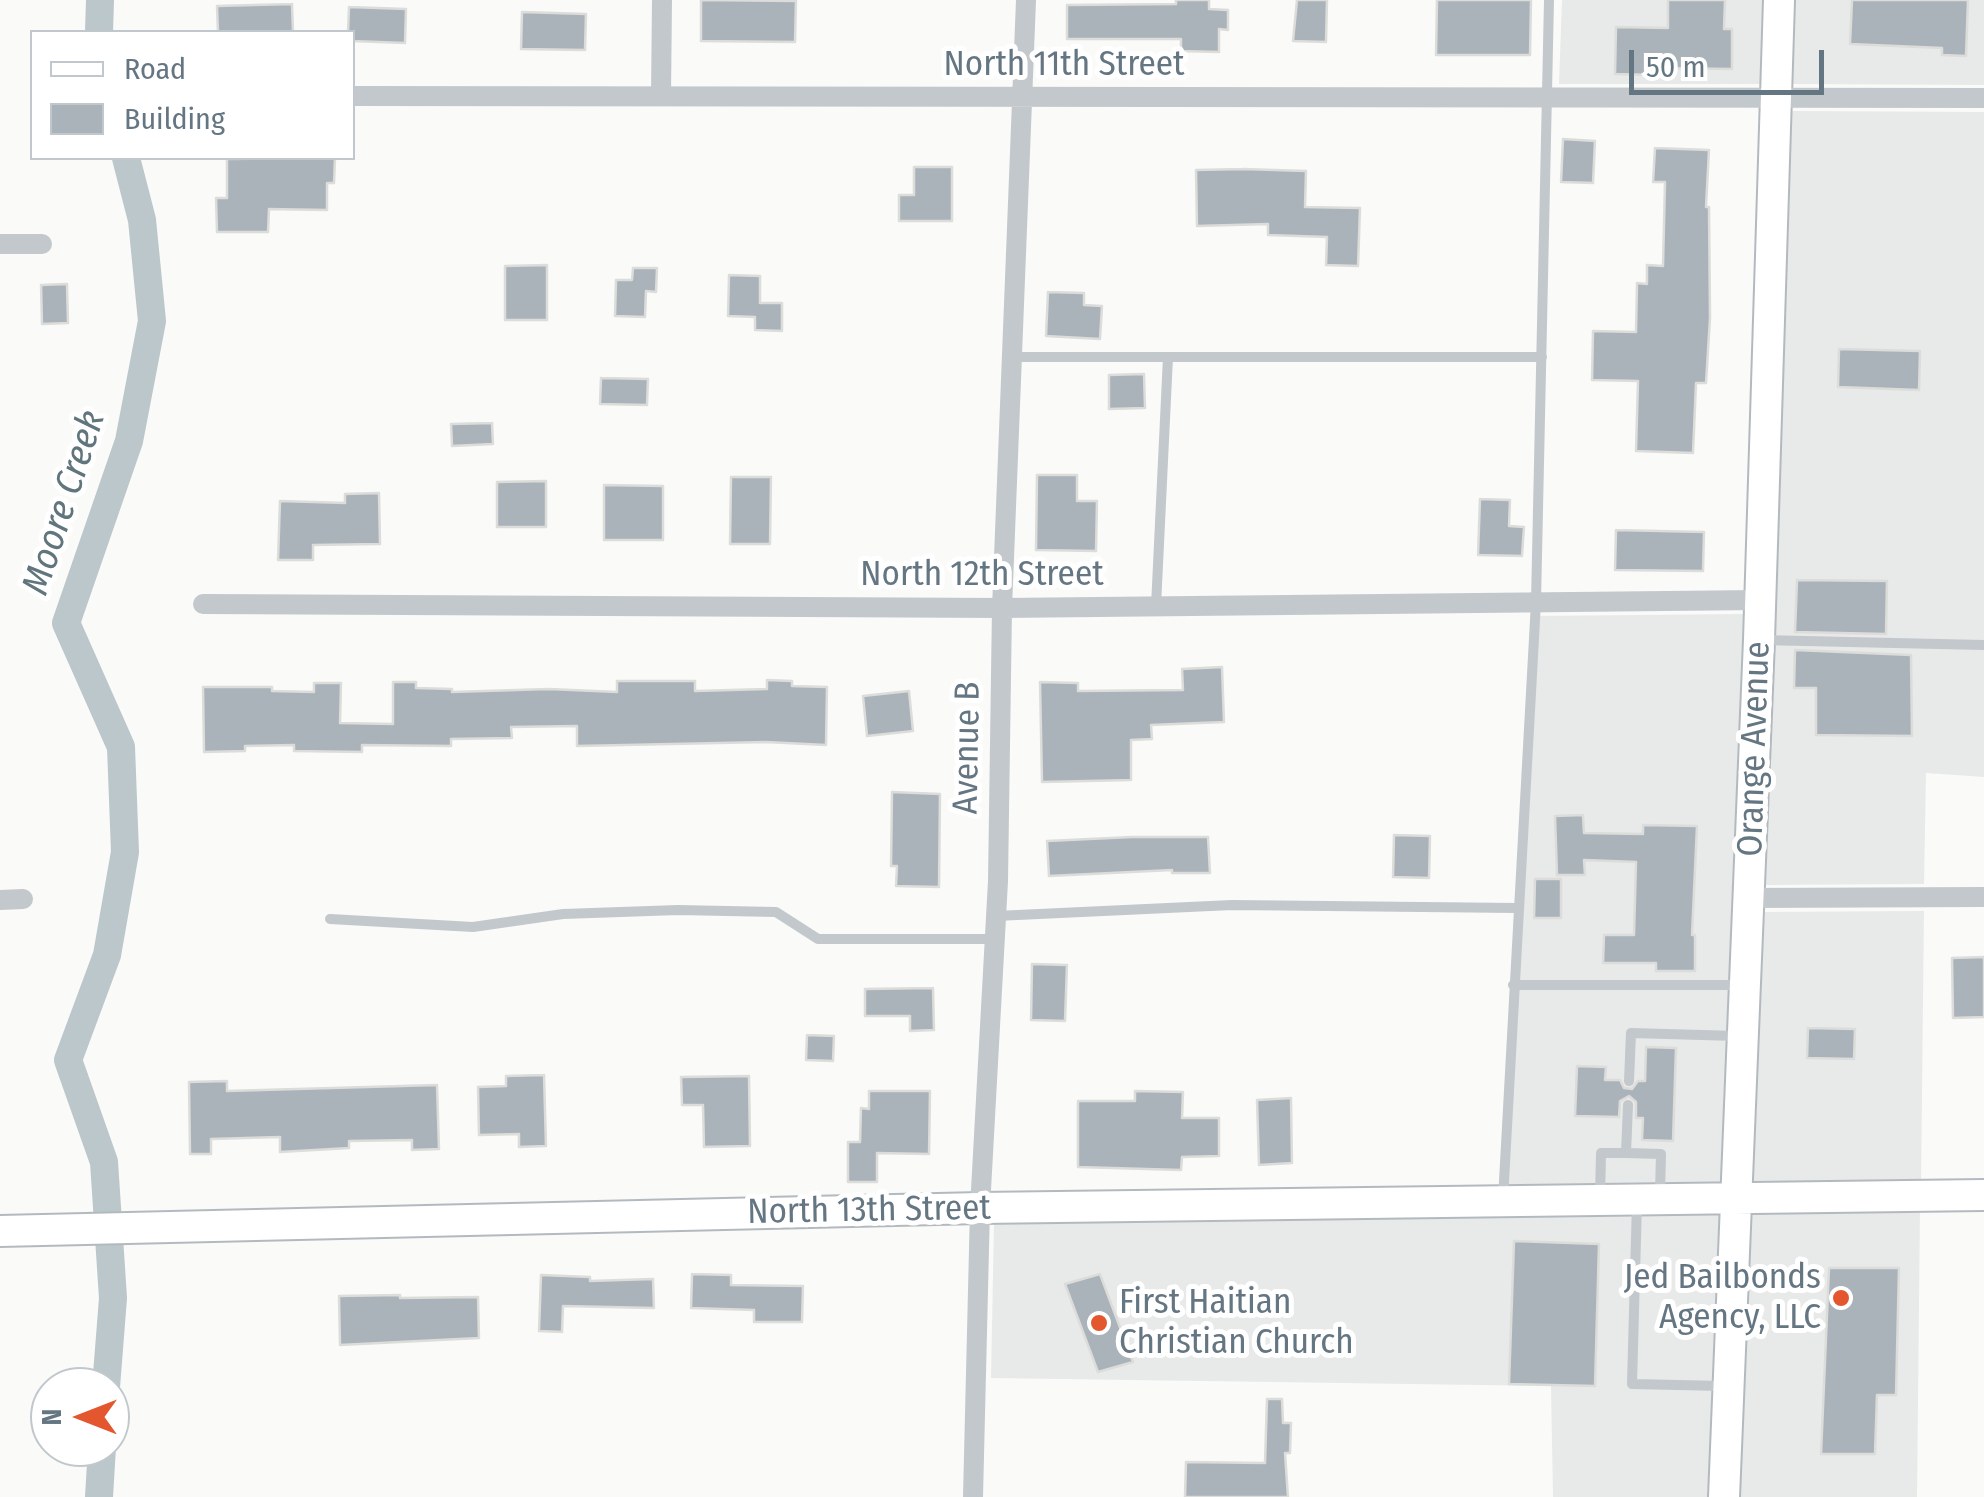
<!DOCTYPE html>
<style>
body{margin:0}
#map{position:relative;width:1984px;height:1497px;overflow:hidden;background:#fafaf8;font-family:"Fira Sans Condensed",sans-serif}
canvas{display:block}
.legend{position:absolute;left:30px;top:30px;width:325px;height:130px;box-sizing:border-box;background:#fff;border:2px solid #c1c8cd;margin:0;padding:12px 18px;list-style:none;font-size:30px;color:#657683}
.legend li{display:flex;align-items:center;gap:20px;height:50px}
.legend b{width:50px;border:2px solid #c1c8cd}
.north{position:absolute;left:30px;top:1367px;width:100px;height:100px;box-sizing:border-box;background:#fff;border:2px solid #c1c8cd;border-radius:50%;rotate:270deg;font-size:28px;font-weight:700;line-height:40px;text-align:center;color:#657683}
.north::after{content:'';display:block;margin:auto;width:35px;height:45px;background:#e4572e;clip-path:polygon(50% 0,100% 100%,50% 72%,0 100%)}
.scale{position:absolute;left:1629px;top:50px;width:195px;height:45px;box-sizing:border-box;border:5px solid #657683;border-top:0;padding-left:12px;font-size:30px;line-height:35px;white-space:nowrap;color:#657683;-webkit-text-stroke:8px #fff;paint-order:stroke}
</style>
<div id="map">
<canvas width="1984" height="1497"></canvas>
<ul class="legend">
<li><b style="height:12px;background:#fff"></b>Road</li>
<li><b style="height:28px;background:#aab3b9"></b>Building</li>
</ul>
<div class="north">N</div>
<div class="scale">50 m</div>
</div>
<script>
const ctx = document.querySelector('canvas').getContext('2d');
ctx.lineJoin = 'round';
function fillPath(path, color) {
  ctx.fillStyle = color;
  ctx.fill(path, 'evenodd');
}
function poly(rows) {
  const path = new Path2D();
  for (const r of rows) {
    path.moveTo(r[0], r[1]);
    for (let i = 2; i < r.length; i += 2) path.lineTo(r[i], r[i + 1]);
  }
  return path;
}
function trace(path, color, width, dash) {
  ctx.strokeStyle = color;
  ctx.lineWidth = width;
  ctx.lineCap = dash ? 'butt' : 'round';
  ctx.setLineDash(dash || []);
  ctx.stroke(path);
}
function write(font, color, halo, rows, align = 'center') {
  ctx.font = font + ' "Fira Sans Condensed",sans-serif';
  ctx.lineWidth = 10;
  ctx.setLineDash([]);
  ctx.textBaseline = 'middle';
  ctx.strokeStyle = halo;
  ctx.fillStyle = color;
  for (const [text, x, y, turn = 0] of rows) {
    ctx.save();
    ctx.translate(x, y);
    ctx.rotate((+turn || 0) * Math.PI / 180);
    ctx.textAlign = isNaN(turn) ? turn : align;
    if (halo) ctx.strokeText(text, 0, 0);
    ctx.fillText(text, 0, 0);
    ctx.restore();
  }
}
const built = poly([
 [1562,0,1763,0,1761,84,1559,84],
 [1794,0,1984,0,1984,85,1791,84],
 [1791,111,1984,112,1984,777,1926,773,1924,884,1764,885,1776,614],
 [1745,614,1723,1183,1503,1187,1533,616],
 [1924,911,1921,1182,1753,1183,1763,912],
 [1920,1208,1917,1497,1740,1497,1752,1210],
 [1721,1210,1709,1497,1553,1497,1551,1386,991,1378,994,1222]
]);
const canal = poly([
 [99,32,100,0],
 [106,1387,113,1298,104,1162,68,1060,107,955,125,852,121,747,66,623,129,441,152,321,142,220,126,158],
 [99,1497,102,1447]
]);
const building = poly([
 [701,0,796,1,795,42,701,41,701,0],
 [1176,0,1209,0,1209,9,1228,10,1228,30,1219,29,1219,52,1181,51,1181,39,1067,39,1067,5,1176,4,1176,0],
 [1297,0,1327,0,1326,42,1293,41,1297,0],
 [1437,0,1531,0,1530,55,1436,55,1437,0],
 [1668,0,1725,0,1724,29,1732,29,1732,69,1655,68,1655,75,1615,74,1616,27,1668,28,1668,0],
 [1852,0,1968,0,1966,56,1942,55,1942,48,1850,44,1852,0],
 [292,4,293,32,218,32,217,6,292,4],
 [349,7,406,9,405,43,352,41,352,32,348,32,349,7],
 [522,12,586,14,585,50,521,49,522,12],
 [1563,139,1595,141,1593,183,1561,182,1563,139],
 [1655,148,1709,150,1706,207,1709,207,1710,318,1706,383,1696,383,1693,453,1636,451,1638,381,1592,380,1593,331,1636,332,1637,283,1647,284,1647,265,1663,266,1665,182,1653,182,1655,148],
 [335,158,334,183,327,183,327,210,269,209,268,232,217,232,216,198,227,198,227,159,335,158],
 [914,167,952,167,952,221,899,221,899,195,914,195,914,167],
 [1243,169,1306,171,1305,207,1360,208,1358,266,1326,265,1327,237,1268,235,1268,224,1197,226,1196,170,1243,169],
 [547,265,547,320,505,320,505,266,547,265],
 [633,268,657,268,656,292,646,291,645,317,615,316,616,280,632,280,633,268],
 [729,275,760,276,760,303,782,303,782,331,755,330,755,317,728,316,729,275],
 [67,284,68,323,42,324,41,285,67,284],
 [1048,292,1084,293,1084,305,1102,306,1100,339,1046,336,1048,292],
 [1839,349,1920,351,1919,390,1838,387,1839,349],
 [1144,374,1145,408,1109,409,1109,375,1144,374],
 [601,378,648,379,647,405,600,404,601,378],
 [492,423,493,444,452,446,451,424,492,423],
 [1037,475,1077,475,1077,501,1097,501,1096,551,1036,550,1037,475],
 [731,477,771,477,770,544,730,544,731,477],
 [546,481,546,527,497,527,497,482,546,481],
 [604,485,663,486,663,540,604,540,604,485],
 [379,493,380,544,313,545,313,560,278,560,280,501,345,503,345,494,379,493],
 [1480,499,1510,500,1509,526,1524,527,1522,556,1478,555,1480,499],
 [1616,530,1704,532,1703,571,1615,570,1616,530],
 [1797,580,1887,581,1886,634,1795,632,1797,580],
 [1795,650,1911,655,1912,736,1816,735,1816,688,1794,688,1795,650],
 [1222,667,1224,722,1151,725,1152,739,1131,740,1131,780,1042,782,1040,682,1078,683,1078,691,1183,690,1182,669,1222,667],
 [767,680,792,681,792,686,827,687,826,745,766,742,577,746,577,726,511,727,512,738,451,739,451,746,362,745,362,752,294,751,294,745,245,746,245,751,204,752,203,687,272,687,272,691,314,692,314,683,341,683,340,723,393,724,393,682,416,682,416,688,452,689,452,692,549,689,617,692,617,681,695,681,695,691,767,689,767,680],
 [909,691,913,731,867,736,863,696,909,691],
 [892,792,940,794,939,887,896,886,897,866,891,866,892,792],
 [1583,815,1584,833,1643,834,1643,825,1697,826,1692,935,1695,935,1695,971,1656,971,1656,963,1603,963,1604,935,1634,935,1636,862,1584,860,1585,875,1557,875,1555,816,1583,815],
 [1394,835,1430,836,1429,878,1393,877,1394,835],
 [1132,837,1208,837,1210,873,1172,873,1172,870,1049,876,1047,841,1132,837],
 [1535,879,1561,879,1561,918,1534,918,1535,879],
 [1984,957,1984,1017,1953,1018,1952,958,1984,957],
 [1032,964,1067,965,1065,1021,1031,1020,1032,964],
 [933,988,934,1030,910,1031,910,1016,865,1016,865,989,933,988],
 [1808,1028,1855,1029,1854,1059,1807,1058,1808,1028],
 [807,1035,834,1036,833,1061,806,1060,807,1035],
 [1646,1047,1676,1048,1673,1141,1642,1140,1643,1118,1636,1118,1636,1102,1629,1096,1620,1101,1619,1117,1575,1116,1577,1066,1606,1067,1605,1080,1620,1080,1624,1088,1632,1089,1638,1081,1645,1081,1646,1047],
 [544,1075,546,1146,519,1147,519,1134,479,1135,478,1087,506,1086,506,1076,544,1075],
 [749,1076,750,1146,704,1147,703,1105,682,1105,681,1077,749,1076],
 [227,1081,227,1091,437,1085,439,1149,412,1150,412,1140,349,1141,349,1148,280,1152,280,1137,211,1139,211,1154,190,1154,189,1082,227,1081],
 [869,1091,930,1091,929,1154,877,1153,877,1182,848,1182,848,1142,860,1142,861,1108,869,1109,869,1091],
 [1135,1091,1183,1092,1182,1118,1219,1118,1219,1156,1182,1157,1181,1170,1078,1167,1078,1101,1135,1101,1135,1091],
 [1291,1098,1292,1163,1259,1165,1257,1100,1291,1098],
 [1514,1241,1599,1244,1595,1386,1509,1384,1514,1241],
 [1829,1268,1899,1268,1896,1395,1877,1395,1875,1454,1821,1454,1829,1268],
 [692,1274,731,1275,731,1285,803,1286,802,1322,754,1322,754,1310,691,1308,692,1274],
 [1100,1274,1133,1362,1098,1372,1065,1284,1100,1274],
 [541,1275,590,1277,590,1281,653,1279,654,1308,563,1306,562,1332,539,1331,541,1275],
 [400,1295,400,1298,478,1297,479,1338,340,1345,339,1296,400,1295],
 [1267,1399,1282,1399,1283,1423,1291,1423,1290,1453,1285,1453,1288,1497,1185,1497,1186,1462,1265,1463,1267,1399]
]);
const lane = poly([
 [1012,357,1542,357],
 [1156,606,1168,357],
 [1760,640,1984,645],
 [996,916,1232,905,1517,908],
 [330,919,473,927,563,914,678,910,776,912,818,939,995,939],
 [1513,985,1739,985],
 [1629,1081,1631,1033,1737,1036],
 [1626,1153,1661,1154,1660,1193],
 [1600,1198,1601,1153,1626,1153,1628,1105],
 [1503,1199,1536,602,1549,0],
 [1637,1202,1632,1384,1723,1386]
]);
const street = poly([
 [352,96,1984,98],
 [661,96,662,0],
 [0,244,42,244],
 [203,604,1002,608,1761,600],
 [1749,898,1984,897],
 [0,900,23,899],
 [973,1497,980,1208,998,881,1002,608,1026,0]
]);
const secondary = poly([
 [0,1231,980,1208,1984,1195],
 [1724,1497,1759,640,1779,0]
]);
const markers = [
 [1841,1298,10,"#e4572e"],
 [1099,1323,10,"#e4572e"]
];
const streetNames = [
 ["North 11th Street",1064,65],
 ["North 12th Street",982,575],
 ["Avenue B",968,748,-89],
 ["Orange Avenue",1755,749,-88],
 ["North 13th Street",869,1211,-1]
];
const poiNames = [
 ["Jed Bailbonds",1821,1278],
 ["Agency, LLC",1821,1318],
 ["First Haitian",1119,1303,"left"],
 ["Christian Church",1119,1343,"left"]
];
const waterNames = [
 ["Moore Creek",65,503,-72]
];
fillPath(built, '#e8e9e9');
trace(canal, '#bbc7cb', 28);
fillPath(building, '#aab3b9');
trace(building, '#dcdcda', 2.5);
trace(secondary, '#b3babf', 34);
trace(lane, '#c3c8cc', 10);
trace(street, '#c3c8cc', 20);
trace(secondary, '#fff', 30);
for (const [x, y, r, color] of markers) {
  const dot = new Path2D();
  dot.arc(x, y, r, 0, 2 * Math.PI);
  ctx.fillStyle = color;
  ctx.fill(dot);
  trace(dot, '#fff', 4);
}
write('35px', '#657683', '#fff', streetNames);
write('35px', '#657683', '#fff', poiNames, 'right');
write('italic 38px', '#60757c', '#fff', waterNames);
</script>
